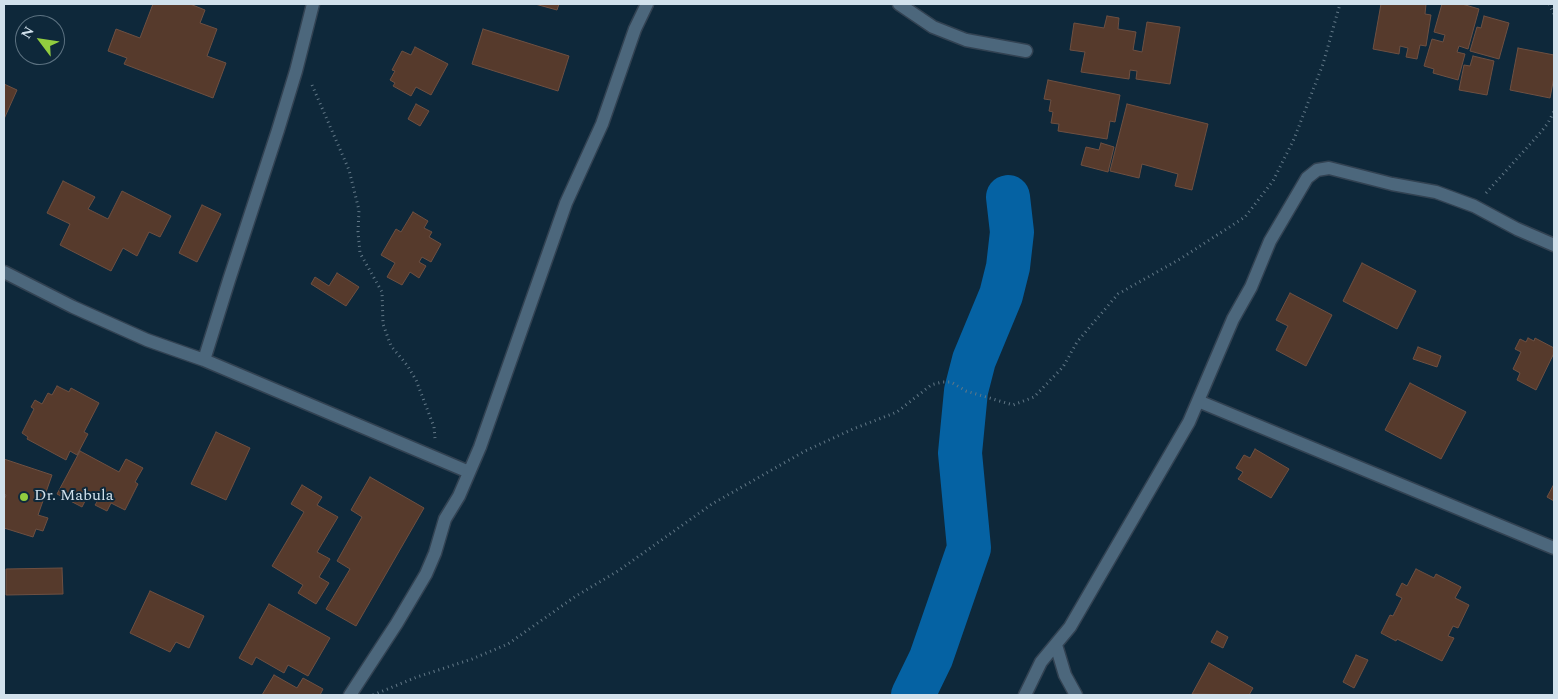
<!DOCTYPE html>
<style>
body{margin:0}
#map{position:relative;width:1558px;height:699px;overflow:hidden;background:#0e283a;font-family:Spectral,serif}
canvas{display:block}
.frame{position:absolute;inset:0;border:5px solid #d1e1ec;pointer-events:none}
.north{position:absolute;left:15px;top:15px;width:50px;height:50px;box-sizing:border-box;background:#0e283a;border:1px solid #5c7281;border-radius:50%;rotate:301deg;font-size:14px;font-weight:700;line-height:20px;text-align:center;color:#d1e1ec}
.north::after{content:'';display:block;margin:auto;width:18px;height:22px;background:#92cd3f;clip-path:polygon(50% 0,100% 100%,50% 72%,0 100%)}
</style>
<div id="map">
<canvas width="1558" height="699"></canvas>
<div class="frame"></div>
<div class="north">N</div>
</div>
<script>
const ctx = document.querySelector('canvas').getContext('2d');
ctx.lineJoin = 'round';
function poly(rows) {
  const path = new Path2D();
  for (const r of rows) {
    path.moveTo(r[0], r[1]);
    for (let i = 2; i < r.length; i += 2) path.lineTo(r[i], r[i + 1]);
  }
  return path;
}
function trace(path, color, width, dash) {
  ctx.strokeStyle = color;
  ctx.lineWidth = width;
  ctx.lineCap = dash ? 'butt' : 'round';
  ctx.setLineDash(dash || []);
  ctx.stroke(path);
}
function fillPath(path, color) {
  ctx.fillStyle = color;
  ctx.fill(path, 'evenodd');
}
function write(font, color, halo, rows, align = 'center') {
  ctx.font = font + ' Spectral,serif';
  ctx.lineWidth = 4;
  ctx.setLineDash([]);
  ctx.textBaseline = 'middle';
  ctx.strokeStyle = halo;
  ctx.fillStyle = color;
  for (const [text, x, y, turn = 0] of rows) {
    ctx.save();
    ctx.translate(x, y);
    ctx.rotate((+turn || 0) * Math.PI / 180);
    ctx.textAlign = isNaN(turn) ? turn : align;
    if (halo) ctx.strokeText(text, 0, 0);
    ctx.fillText(text, 0, 0);
    ctx.restore();
  }
}
const river = poly([
 [913,695,931,658,969,548,960,453,966,391,974,360,1001,295,1008,267,1012,232,1008,197]
]);
const building = poly([
 [153,4,190,4,205,10,200,23,217,29,207,56,226,63,213,98,124,64,127,58,108,51,116,29,140,38,153,4],
 [535,4,559,4,557,10,535,4],
 [1381,4,1426,4,1425,14,1431,15,1426,46,1420,45,1417,59,1406,57,1408,48,1400,46,1399,54,1373,49,1381,4],
 [1442,4,1462,4,1479,9,1468,49,1459,46,1457,52,1465,54,1458,80,1433,73,1434,69,1424,66,1432,39,1443,42,1445,35,1434,32,1442,4],
 [1107,16,1119,18,1118,29,1136,32,1133,50,1142,52,1147,22,1180,27,1170,84,1136,79,1137,71,1130,70,1129,79,1081,72,1085,52,1070,50,1074,23,1104,28,1107,16],
 [1484,16,1509,23,1499,59,1470,51,1477,27,1481,28,1484,16],
 [483,29,569,56,558,91,472,64,483,29],
 [415,47,448,64,431,95,416,87,411,96,393,86,395,83,390,80,395,71,392,70,402,51,411,55,415,47],
 [1518,48,1554,55,1554,77,1550,98,1510,90,1518,48],
 [1473,56,1494,61,1487,95,1459,90,1464,65,1470,66,1473,56],
 [1048,80,1120,95,1115,122,1110,121,1107,139,1058,131,1059,124,1051,123,1053,112,1049,111,1051,100,1044,99,1048,80],
 [4,84,17,90,4,119,4,84],
 [416,104,429,111,420,126,408,119,416,104],
 [1127,104,1208,124,1192,190,1175,186,1178,174,1142,164,1139,178,1110,171,1127,104],
 [1101,143,1114,147,1108,172,1081,165,1086,147,1099,150,1101,143],
 [63,181,95,197,88,209,108,219,122,191,171,216,160,237,149,232,137,256,123,248,111,271,60,245,70,224,47,213,63,181],
 [202,205,221,214,197,262,179,253,202,205],
 [413,212,428,221,424,228,432,232,429,237,441,244,431,262,422,257,419,262,426,266,419,278,410,272,402,285,387,277,395,263,381,255,396,229,401,232,413,212],
 [1362,263,1416,291,1397,329,1343,301,1362,263],
 [337,273,359,287,346,306,311,284,315,277,329,286,337,273],
 [1290,293,1332,315,1306,366,1276,350,1288,326,1276,320,1290,293],
 [1528,338,1534,341,1535,338,1554,348,1554,353,1536,390,1517,380,1520,373,1513,369,1521,352,1515,349,1520,339,1526,342,1528,338],
 [1418,347,1441,356,1437,367,1413,359,1418,347],
 [1410,383,1466,412,1441,459,1385,430,1410,383],
 [57,386,69,392,71,388,99,403,84,432,88,434,77,455,70,451,66,460,27,439,28,437,22,433,34,409,31,407,35,400,42,404,48,393,52,395,57,386],
 [216,432,250,448,226,500,191,484,216,432],
 [1255,449,1289,469,1271,498,1238,479,1243,472,1236,468,1244,455,1250,458,1255,449],
 [80,451,119,472,126,459,143,468,135,482,138,484,125,510,111,503,107,511,95,505,97,502,87,497,82,507,57,494,80,451],
 [4,459,52,475,38,515,48,518,43,531,36,529,33,537,4,528,4,500,6,495,4,494,4,459],
 [370,477,424,508,356,626,326,609,350,569,337,561,362,517,351,510,370,477],
 [1554,484,1554,501,1547,497,1554,484],
 [302,485,322,497,317,505,338,517,317,552,330,559,319,577,329,583,316,604,298,593,303,585,272,566,304,512,291,504,302,485],
 [62,568,63,594,6,595,6,569,62,568],
 [1416,569,1434,578,1436,574,1461,587,1455,598,1469,605,1458,628,1453,626,1448,636,1454,638,1442,661,1397,639,1396,641,1381,633,1390,615,1393,616,1402,598,1396,595,1402,583,1407,586,1416,569],
 [150,591,204,616,189,648,176,642,170,652,130,633,150,591],
 [269,604,330,638,308,676,288,665,284,673,256,657,252,665,239,658,269,604],
 [1217,631,1228,637,1223,648,1211,642,1217,631],
 [1356,655,1368,660,1354,688,1343,682,1356,655],
 [1209,663,1253,688,1249,695,1192,694,1209,663],
 [274,675,297,688,303,678,323,689,320,695,262,695,274,675]
]);
const path = poly([
 [1549,4,1554,14],
 [312,85,349,170,359,210,358,232,360,253,382,292,383,324,391,346,407,365,416,380,434,427,435,438],
 [1486,193,1541,132,1548,123,1554,111],
 [373,695,417,677,472,659,508,644,576,596,618,571,712,504,805,451,853,429,897,412,931,385,942,382,951,382,966,391,1013,405,1034,397,1063,367,1077,342,1118,294,1180,259,1245,217,1273,181,1294,139,1323,64,1340,4]
]);
const minor = poly([
 [899,4,933,27,966,40,1026,51],
 [4,272,73,307,147,340,204,360,469,472],
 [204,360,229,280,278,130,296,71,313,4],
 [1198,401,1554,548],
 [1056,645,1065,675,1076,695],
 [350,695,397,623,426,574,435,553,445,519,459,496,480,447,566,203,602,124,635,29,647,4],
 [1025,695,1041,662,1070,627,1189,422,1233,319,1251,287,1270,241,1307,178,1317,170,1329,168,1392,184,1436,192,1474,206,1517,229,1554,245]
]);
const markers = [
 [24,497,5,"#92cd3f"]
];
const poiNames = [
 ["Dr. Mabula",34,497]
];
trace(river, '#0562a3', 44);
fillPath(building, '#563a2c');
trace(building, '#6e5042', 1);
trace(minor, '#324252', 15);
trace(path, '#627887', 3, [1, 4]);
trace(minor, '#4c677c', 12);
for (const [x, y, r, color] of markers) {
  const dot = new Path2D();
  dot.arc(x, y, r, 0, 2 * Math.PI);
  ctx.fillStyle = color;
  ctx.fill(dot);
  trace(dot, '#0e283a', 2);
}
write('16px', '#d1e1ec', '#0e283a', poiNames, 'left');
</script>
